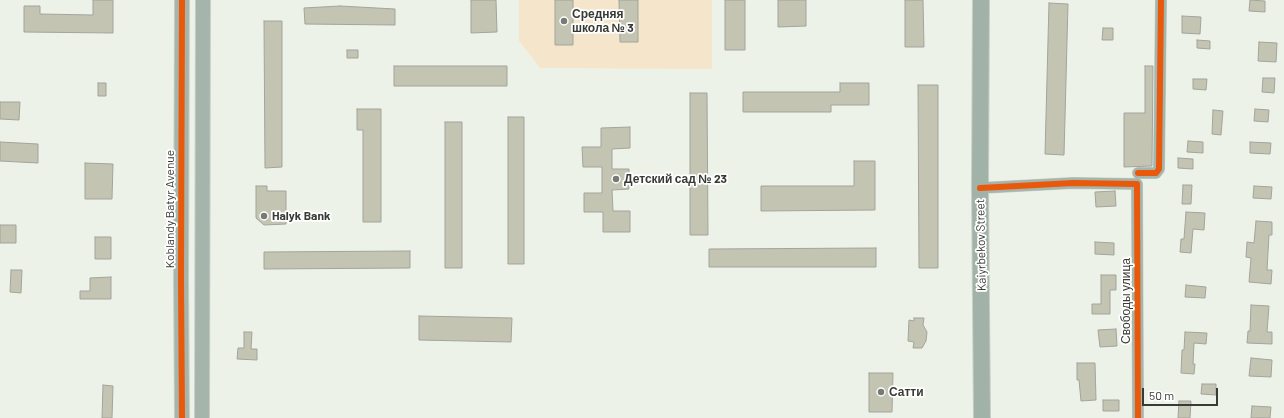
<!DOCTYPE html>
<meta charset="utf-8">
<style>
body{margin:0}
#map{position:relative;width:1284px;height:418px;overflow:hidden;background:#edf2e9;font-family:Barlow,sans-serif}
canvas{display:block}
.scale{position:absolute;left:1142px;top:388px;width:76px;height:18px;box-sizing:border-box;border:2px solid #383b35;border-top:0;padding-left:5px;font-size:12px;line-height:14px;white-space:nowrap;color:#383b35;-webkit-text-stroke:3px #fff;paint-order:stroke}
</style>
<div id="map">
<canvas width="1284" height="418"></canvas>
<div class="scale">50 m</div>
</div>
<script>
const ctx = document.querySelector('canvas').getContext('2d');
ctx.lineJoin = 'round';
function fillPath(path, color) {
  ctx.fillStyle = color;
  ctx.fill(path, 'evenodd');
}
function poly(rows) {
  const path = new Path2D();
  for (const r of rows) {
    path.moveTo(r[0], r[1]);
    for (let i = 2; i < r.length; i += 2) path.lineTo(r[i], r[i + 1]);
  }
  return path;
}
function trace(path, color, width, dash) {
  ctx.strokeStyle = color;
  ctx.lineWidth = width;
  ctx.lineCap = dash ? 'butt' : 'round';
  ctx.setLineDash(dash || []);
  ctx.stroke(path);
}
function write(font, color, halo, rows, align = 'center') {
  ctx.font = font + ' Barlow,sans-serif';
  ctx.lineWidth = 3.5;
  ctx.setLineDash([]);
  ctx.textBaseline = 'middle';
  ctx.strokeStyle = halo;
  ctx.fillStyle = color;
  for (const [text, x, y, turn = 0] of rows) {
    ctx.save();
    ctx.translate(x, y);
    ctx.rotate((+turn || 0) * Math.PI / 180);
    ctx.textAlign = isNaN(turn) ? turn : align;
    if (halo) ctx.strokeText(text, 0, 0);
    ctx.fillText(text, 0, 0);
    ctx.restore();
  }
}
const green = poly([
 [519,0,712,0,712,69,540,68,519,41]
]);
const building = poly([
 [93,0,113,0,113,33,24,32,24,6,40,6,40,14,93,15,93,0],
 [471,0,496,0,497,32,471,33,471,0],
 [555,0,573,0,573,45,555,45,555,0],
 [619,0,638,0,638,42,620,42,619,0],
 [725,0,745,0,745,50,725,50,725,0],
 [778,0,806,0,806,26,778,27,778,0],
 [905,0,923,0,924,47,905,47,905,0],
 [1250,0,1265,1,1265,12,1249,11,1250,0],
 [1049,3,1068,4,1064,155,1045,154,1049,3],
 [340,6,395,9,395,25,305,24,304,8,340,6],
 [1182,16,1201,17,1200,34,1182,33,1182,16],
 [264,21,282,21,282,167,265,168,264,21],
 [1103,28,1113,28,1113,40,1102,40,1103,28],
 [1197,40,1210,41,1210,49,1197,48,1197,40],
 [1259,42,1277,43,1276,62,1258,61,1259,42],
 [347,50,358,50,358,58,347,58,347,50],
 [394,66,507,66,507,86,394,86,394,66],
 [1145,66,1153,66,1152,166,1124,167,1124,113,1145,113,1145,66],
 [1263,78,1275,78,1274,93,1262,92,1263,78],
 [1193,79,1207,79,1206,90,1193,89,1193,79],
 [98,83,106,83,106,96,98,96,98,83],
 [840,83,869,83,869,105,831,105,831,112,743,112,743,92,840,92,840,83],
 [918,85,938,85,938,268,919,268,918,85],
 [690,93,707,93,708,235,690,235,690,93],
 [0,102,20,102,19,120,0,119,0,102],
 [357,109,381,109,381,222,363,222,363,130,357,130,357,109],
 [1255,109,1269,110,1268,122,1254,121,1255,109],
 [1213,110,1223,111,1221,135,1212,134,1213,110],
 [508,117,524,117,524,264,508,264,508,117],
 [445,122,462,122,462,268,445,268,445,122],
 [630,127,630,148,612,149,612,169,629,169,629,189,612,190,613,211,630,211,630,232,603,232,603,212,584,212,584,193,602,193,602,167,583,167,582,147,601,147,601,128,630,127],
 [1188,141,1203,142,1203,153,1187,152,1188,141],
 [0,142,38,144,38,163,0,161,0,142],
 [1250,142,1271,143,1270,154,1250,153,1250,142],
 [1178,158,1193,159,1193,169,1178,168,1178,158],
 [854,161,875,161,875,210,761,211,761,186,854,186,854,161],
 [85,163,113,164,112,199,85,199,85,163],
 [1183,185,1192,185,1191,204,1182,204,1183,185],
 [256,186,267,186,267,191,286,191,286,224,264,225,256,218,256,186],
 [1254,186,1272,187,1271,199,1253,198,1254,186],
 [1115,191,1116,206,1096,207,1095,192,1115,191],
 [1186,212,1205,213,1204,230,1193,229,1191,253,1180,252,1181,239,1184,239,1186,212],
 [1256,221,1272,222,1272,235,1269,235,1267,270,1272,270,1271,284,1249,282,1251,258,1246,257,1247,242,1254,243,1256,221],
 [0,225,16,225,16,243,0,243,0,225],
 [95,237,111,237,111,259,95,259,95,237],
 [1095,242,1114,243,1114,255,1095,254,1095,242],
 [876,248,876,267,709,267,709,249,876,248],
 [410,251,410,268,264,269,264,252,410,251],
 [11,270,22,270,21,293,10,292,11,270],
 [1101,275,1116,275,1116,290,1110,290,1110,314,1092,314,1092,304,1101,304,1101,275],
 [111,277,111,299,80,299,80,291,90,291,90,278,111,277],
 [1186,285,1206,287,1205,298,1185,297,1186,285],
 [1251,305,1269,306,1267,332,1272,332,1272,344,1247,343,1248,331,1250,331,1251,305],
 [419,316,512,318,511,342,419,340,419,316],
 [914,318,924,318,923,325,927,332,926,341,922,348,913,348,914,342,908,341,909,320,914,321,914,318],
 [1116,329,1117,346,1100,347,1098,330,1116,329],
 [244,332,252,332,251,349,257,349,257,360,237,359,238,348,244,348,244,332],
 [1185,332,1207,333,1206,344,1194,343,1193,364,1195,364,1194,374,1181,373,1182,350,1184,350,1185,332],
 [1251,358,1272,360,1271,377,1249,376,1251,358],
 [1077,363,1095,363,1096,400,1081,401,1079,380,1077,380,1077,363],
 [869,373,893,373,892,412,869,412,869,373],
 [1202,384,1216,384,1216,395,1201,394,1202,384],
 [103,385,113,386,112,418,102,418,103,385],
 [1103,400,1119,400,1119,411,1103,411,1103,400],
 [1179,401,1191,401,1190,418,1178,418,1179,401],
 [1252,406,1271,407,1270,418,1251,418,1252,406]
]);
const minor = poly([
 [1138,173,1156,173,1159,169,1161,0],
 [980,188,1073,183,1137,184,1138,418]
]);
const tertiary = poly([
 [182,418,181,279,182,0],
 [202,418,203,0]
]);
const secondary = poly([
 [981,0,980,188,982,418]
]);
const cycleway = poly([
 [1138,173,1156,173,1159,169,1161,0],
 [980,188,1073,183,1137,184,1138,418],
 [182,418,181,279,182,0]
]);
const markers = [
 [564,21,4,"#777b74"],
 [616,179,4,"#777b74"],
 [264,216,4,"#777b74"],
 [881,392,4,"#777b74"]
];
const poiNames = [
 ["Средняя",572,14],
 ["школа № 3",572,28],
 ["Детский сад № 23",624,179],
 ["Halyk Bank",272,216],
 ["Сатти",889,392]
];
const streetNames = [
 ["Koblandy Batyr Avenue",170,209,-90],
 ["Kaiyrbekov Street",981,245,-91],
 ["Свободы улица",1126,301,-90]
];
fillPath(green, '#f5e6cb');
fillPath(building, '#c3c4b1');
trace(building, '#a2a49d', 1);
trace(minor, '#c9cdc6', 12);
trace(tertiary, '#c9cdc6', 16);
trace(secondary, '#c9cdc6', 18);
trace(minor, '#a6b5ac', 11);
trace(tertiary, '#a6b5ac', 14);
trace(secondary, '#a1b2a8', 16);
trace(cycleway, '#e8590c', 6);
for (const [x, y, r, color] of markers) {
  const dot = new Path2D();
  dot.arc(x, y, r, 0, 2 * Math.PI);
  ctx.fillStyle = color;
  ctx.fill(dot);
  trace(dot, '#fff', 1.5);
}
write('bold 12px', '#383b35', '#fff', poiNames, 'left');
write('12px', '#383b35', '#fff', streetNames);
</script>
